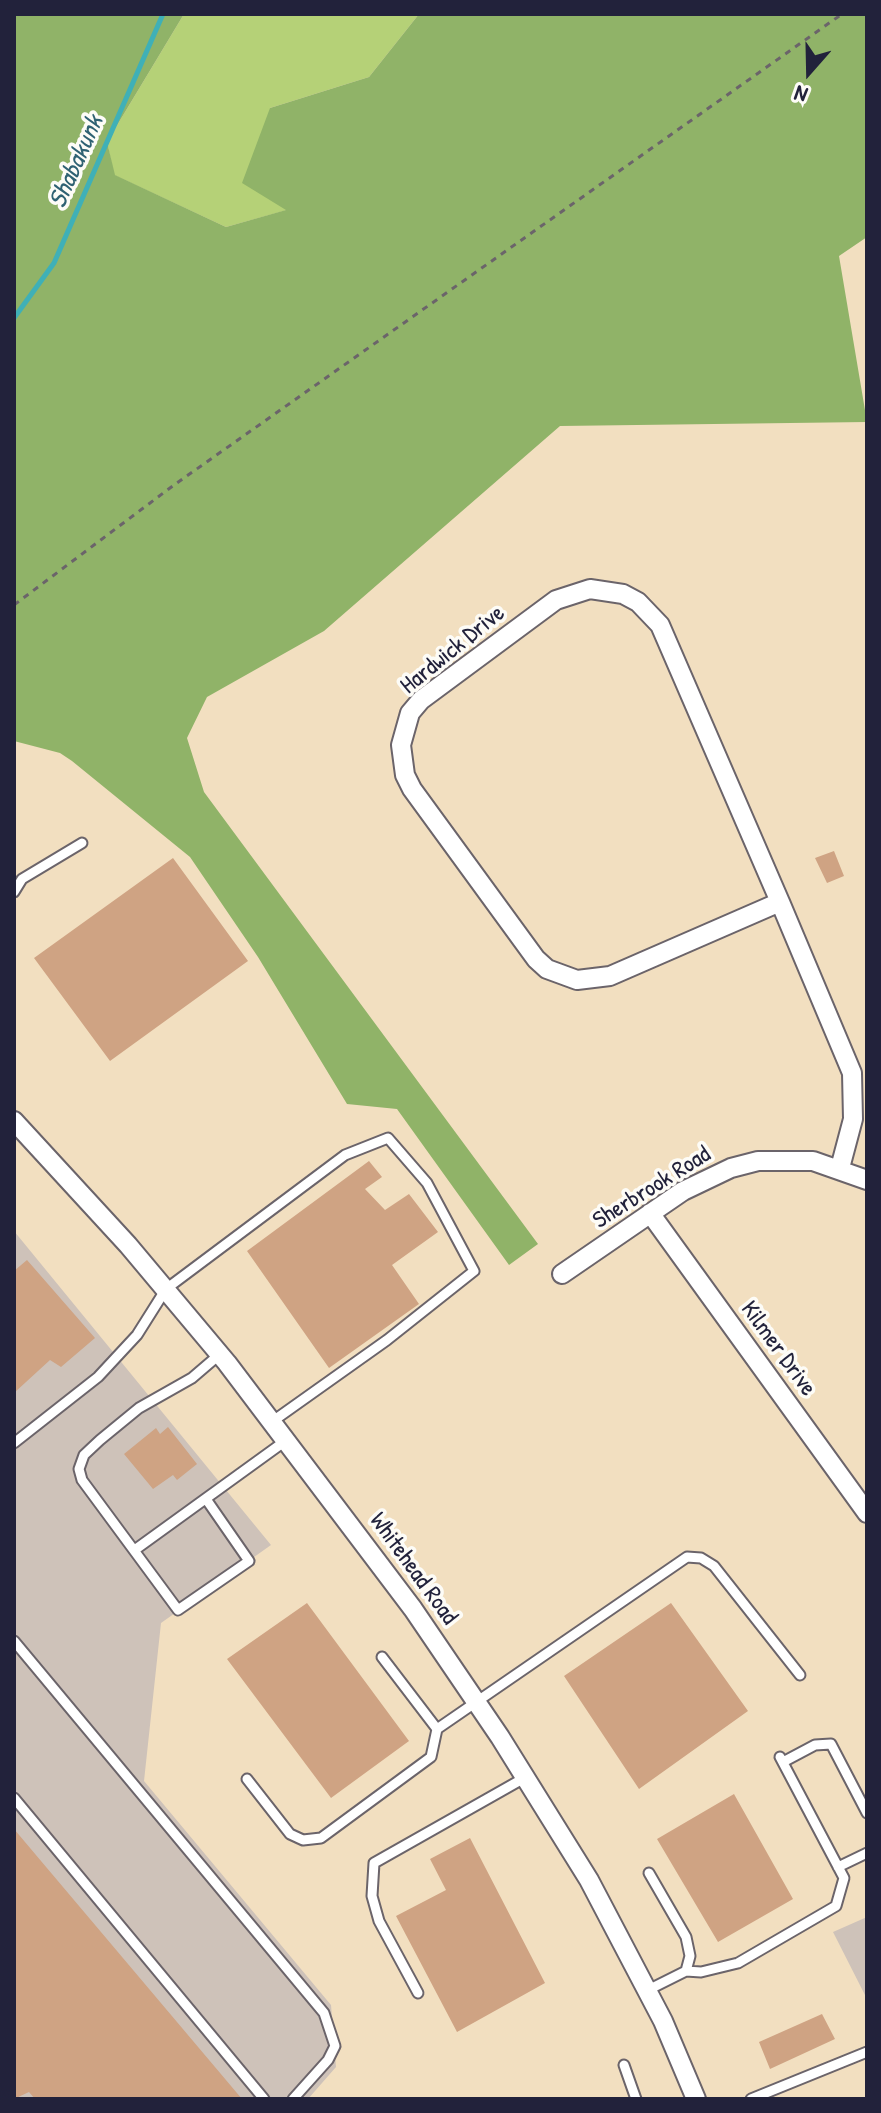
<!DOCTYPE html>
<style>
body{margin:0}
#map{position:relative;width:881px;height:2113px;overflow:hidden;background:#f2dfc0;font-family:"Patrick Hand",sans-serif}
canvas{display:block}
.frame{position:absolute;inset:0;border:16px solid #22223b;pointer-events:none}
.north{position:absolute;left:769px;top:32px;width:80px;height:80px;-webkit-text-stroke:6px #fdfcf7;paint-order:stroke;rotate:200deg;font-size:22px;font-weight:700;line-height:32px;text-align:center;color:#22223b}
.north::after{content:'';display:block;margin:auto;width:28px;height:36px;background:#22223b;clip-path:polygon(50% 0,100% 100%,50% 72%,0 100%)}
</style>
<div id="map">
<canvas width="881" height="2113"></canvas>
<div class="frame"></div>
<div class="north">N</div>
</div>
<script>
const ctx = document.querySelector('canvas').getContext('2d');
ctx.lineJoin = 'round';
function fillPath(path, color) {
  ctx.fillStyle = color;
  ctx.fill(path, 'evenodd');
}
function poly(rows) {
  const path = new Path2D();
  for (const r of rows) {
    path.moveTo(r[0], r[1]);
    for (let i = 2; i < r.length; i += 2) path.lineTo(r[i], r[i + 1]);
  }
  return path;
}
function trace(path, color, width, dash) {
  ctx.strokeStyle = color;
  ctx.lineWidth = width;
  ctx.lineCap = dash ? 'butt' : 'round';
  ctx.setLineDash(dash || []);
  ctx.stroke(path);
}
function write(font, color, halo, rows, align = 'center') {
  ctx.font = font + ' "Patrick Hand",sans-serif';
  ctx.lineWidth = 7;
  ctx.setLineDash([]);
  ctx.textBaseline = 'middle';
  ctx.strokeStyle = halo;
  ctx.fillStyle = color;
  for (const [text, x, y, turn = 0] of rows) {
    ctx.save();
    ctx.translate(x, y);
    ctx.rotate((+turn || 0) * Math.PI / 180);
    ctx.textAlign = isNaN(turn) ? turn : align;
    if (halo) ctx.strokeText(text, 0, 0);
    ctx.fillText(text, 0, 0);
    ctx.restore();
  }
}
const industrial = poly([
 [14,1231,271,1545,161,1623,144,1781,331,2005,336,2067,308,2099,14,2099],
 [867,1917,867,1999,833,1932]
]);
const green = poly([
 [184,14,419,14,369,77,270,108,287,210,226,227,114,175,107,142]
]);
const forest = poly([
 [14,14,184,14,107,142,115,175,226,227,286,210,242,183,270,108,369,77,419,14,867,14,867,237,839,256,867,422,560,426,324,631,207,697,187,738,204,792,538,1244,509,1265,397,1109,347,1104,258,957,190,857,72,761,60,753,14,741]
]);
const stream = poly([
 [14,318,54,263,163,14]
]);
const building = poly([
 [834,851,844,876,827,883,815,858],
 [173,858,248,961,110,1061,34,958],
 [369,1161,382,1177,365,1189,385,1210,409,1194,438,1232,392,1265,419,1304,329,1368,247,1251],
 [27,1260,95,1338,61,1367,50,1360,14,1393,14,1271],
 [168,1427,197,1464,177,1480,173,1475,153,1489,124,1454,156,1428,160,1434],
 [307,1603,409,1741,331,1798,227,1659],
 [671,1603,748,1711,639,1789,564,1676],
 [734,1794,793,1899,718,1942,657,1839],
 [14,1829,242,2099,35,2099,29,2092,14,2099],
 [470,1838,545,1983,457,2032,396,1916,446,1890,430,1859],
 [822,2014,835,2039,770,2069,759,2042]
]);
const path = poly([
 [14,605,174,485,842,14]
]);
const service = poly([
 [14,892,22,879,82,843],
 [14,1443,98,1377,137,1335,166,1289,345,1155,388,1138,427,1183,474,1271,387,1340,273,1421],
 [206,1499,249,1561,178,1610,82,1480,79,1469,84,1455,100,1440,139,1408,192,1378,220,1354],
 [136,1549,288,1439],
 [14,1641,324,2013,335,2046,328,2060,293,2099],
 [382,1657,437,1729],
 [783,1762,815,1745,831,1744,867,1813],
 [247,1779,290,1834,303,1840,321,1838,431,1757,437,1729,687,1557,701,1558,714,1566,800,1675],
 [14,1798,264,2099],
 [838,1867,867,1853],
 [649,1873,686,1937,690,1956,686,1971],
 [648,1990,686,1971,701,1972,738,1963,836,1906,844,1878,780,1757],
 [418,1993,379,1921,372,1896,374,1863,526,1777],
 [624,2065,636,2099],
 [751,2099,867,2052]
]);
const minor = poly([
 [590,589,623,594,638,602,660,625,780,902,610,976,577,980,547,969,536,959,412,789,405,775,401,745,410,713,421,700,556,600,590,589],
 [780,902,852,1073,853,1119,840,1168],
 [14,1121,128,1245,227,1363,413,1609,500,1737,589,1880,663,2021,696,2099],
 [650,1213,867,1513],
 [562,1274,683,1191,731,1168,758,1161,813,1161,867,1180]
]);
const streetNames = [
 ["Hardwick Drive",453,650,-39],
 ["Sherbrook Road",652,1188,-32],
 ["Kilmer Drive",778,1349,54],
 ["Whitehead Road",413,1569,54]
];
const waterNames = [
 ["Shabakunk",77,162,-66]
];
fillPath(industrial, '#cec2b9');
fillPath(green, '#b5d177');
fillPath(forest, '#90b368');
trace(stream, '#3fb0b7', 5);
fillPath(building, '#cfa383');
trace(service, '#6b646a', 13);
trace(minor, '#6b646a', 22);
trace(path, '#6b646a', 3, [6, 6]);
trace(service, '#fff', 9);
trace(minor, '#fff', 18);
write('24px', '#22223b', '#fdfcf7', streetNames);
write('italic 26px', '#2f6273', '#fdfcf7', waterNames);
</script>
